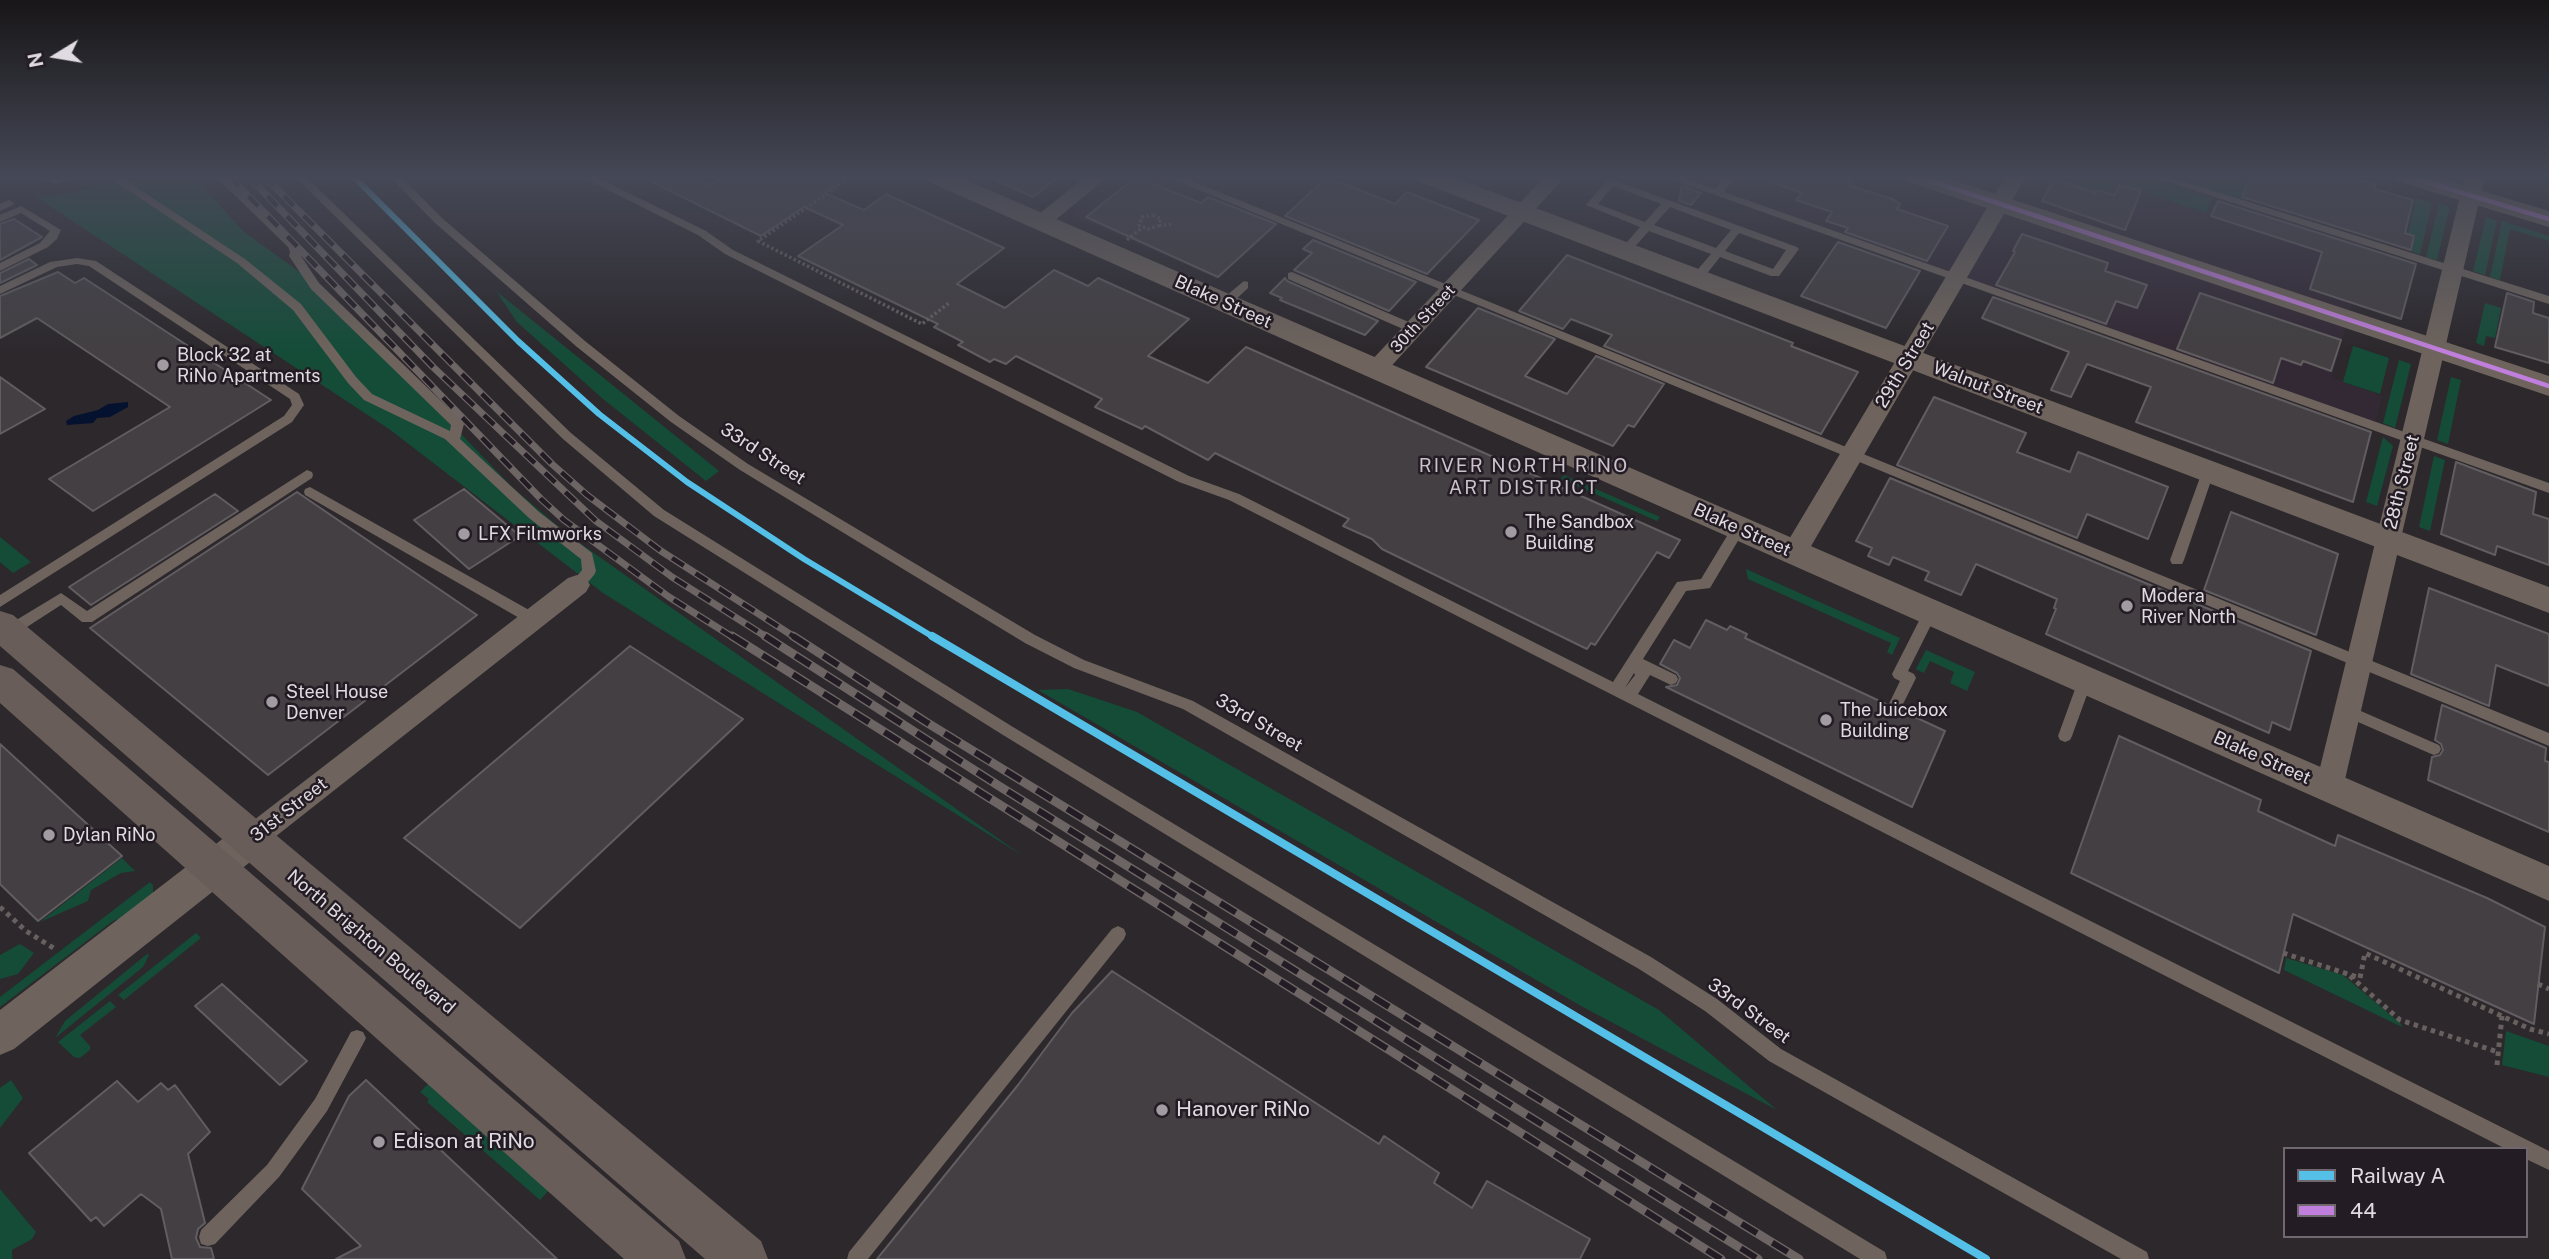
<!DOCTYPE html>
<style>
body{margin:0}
#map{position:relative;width:2549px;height:1259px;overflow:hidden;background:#2c282c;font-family:"Public Sans",sans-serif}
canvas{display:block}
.legend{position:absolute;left:2283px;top:1147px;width:245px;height:91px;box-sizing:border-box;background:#231c24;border:2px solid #6f686f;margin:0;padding:9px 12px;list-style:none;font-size:21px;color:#e0dbe0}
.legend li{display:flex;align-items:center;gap:14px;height:35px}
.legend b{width:35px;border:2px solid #6f686f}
.north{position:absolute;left:21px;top:21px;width:70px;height:70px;-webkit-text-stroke:5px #231c24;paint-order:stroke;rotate:259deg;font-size:19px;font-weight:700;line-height:28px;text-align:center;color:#e0dbe0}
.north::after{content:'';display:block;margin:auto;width:24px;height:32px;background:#e0dbe0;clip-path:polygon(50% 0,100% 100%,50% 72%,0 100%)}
</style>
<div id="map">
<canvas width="2549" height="1259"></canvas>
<ul class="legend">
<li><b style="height:9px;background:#54c0e8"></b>Railway A</li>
<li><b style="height:9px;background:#c07fdc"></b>44</li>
</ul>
<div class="north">N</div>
</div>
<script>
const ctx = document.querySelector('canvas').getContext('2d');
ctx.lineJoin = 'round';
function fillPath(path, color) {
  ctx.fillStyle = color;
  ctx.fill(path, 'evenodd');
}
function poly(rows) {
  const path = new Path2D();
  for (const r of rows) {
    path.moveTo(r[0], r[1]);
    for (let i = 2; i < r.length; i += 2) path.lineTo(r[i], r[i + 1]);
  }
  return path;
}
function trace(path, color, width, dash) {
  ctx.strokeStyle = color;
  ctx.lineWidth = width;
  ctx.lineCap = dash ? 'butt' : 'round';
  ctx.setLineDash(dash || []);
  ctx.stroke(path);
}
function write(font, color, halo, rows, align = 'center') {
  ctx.font = font + ' "Public Sans",sans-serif';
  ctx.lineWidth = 5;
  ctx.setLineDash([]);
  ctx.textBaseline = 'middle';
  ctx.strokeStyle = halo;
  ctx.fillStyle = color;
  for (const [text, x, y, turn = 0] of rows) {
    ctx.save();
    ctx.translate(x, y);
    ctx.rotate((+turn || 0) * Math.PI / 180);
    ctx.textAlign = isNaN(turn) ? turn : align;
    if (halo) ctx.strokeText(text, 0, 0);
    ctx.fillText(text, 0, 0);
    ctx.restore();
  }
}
const built = poly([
 [1123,176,1165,176,1279,223,1218,279,1073,216],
 [1668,176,2147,176,2367,245,2332,378,2382,396,2375,424]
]);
const green = poly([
 [114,176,193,176,244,232,319,286,512,487,567,534,1023,856,603,593,389,429,36,197,69,193,101,184],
 [2074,176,2142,176,2212,198,2206,213,2117,182,2111,192,2095,187,2093,191,2070,184],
 [2200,176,2246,176,2254,181,2246,201,2196,185],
 [2416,198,2432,203,2420,254,2412,252,2415,236,2408,233],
 [2439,203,2450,207,2437,260,2426,257],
 [2486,217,2497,221,2485,275,2473,271],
 [2502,221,2549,236,2549,241,2510,229,2500,280,2490,277],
 [496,291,719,471,706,481,603,399,517,322],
 [2485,303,2501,308,2495,338,2486,336,2484,346,2476,343],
 [2353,346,2389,358,2380,394,2343,382],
 [2399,360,2411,364,2395,428,2383,423],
 [2451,377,2461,380,2448,444,2437,440],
 [2383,437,2393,446,2377,506,2366,502],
 [2434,456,2445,460,2430,531,2419,527],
 [1564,475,1660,517,1657,521,1561,479],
 [0,537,31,562,13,573,0,562],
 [1746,569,1900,638,1892,655,1887,652,1891,643,1748,579],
 [1926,650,1975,672,1967,691,1950,683,1954,672,1930,661,1924,673,1916,669],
 [1068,689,1137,712,1659,1010,1777,1110,1581,1006,1038,690],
 [122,858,135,871,121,873,91,890,88,901,40,922],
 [150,882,153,885,153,898,140,910,113,921,0,1007,0,997],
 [196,933,201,938,124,1000,118,995],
 [20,944,34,953,18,974,0,979,0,955],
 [147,954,149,955,143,967,55,1038,65,1021],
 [2286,958,2343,975,2401,1024,2402,1027,2284,970],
 [110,1001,116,1007,80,1035,90,1046,90,1050,80,1058,74,1057,58,1042],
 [2506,1031,2549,1046,2549,1077,2502,1065],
 [11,1080,23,1098,0,1128,0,1088],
 [429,1083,550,1189,540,1200,427,1102,429,1099,420,1092],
 [0,1189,36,1232,32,1239,12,1250,12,1259,0,1259]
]);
const water = poly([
 [128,402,128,407,110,417,97,418,93,423,67,425,66,421,74,416,98,410,108,404]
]);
const building = poly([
 [640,176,692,176,710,185,724,176,849,176,825,193,864,210,886,194,1004,248,957,284,1005,308,1054,270,1088,286,1098,278,1189,319,1148,356,1208,383,1246,347,1680,540,1669,558,1657,552,1595,645,1591,643,1587,649,1382,549,1372,539,1343,526,1349,519,1215,453,1208,460,1145,426,1142,429,1095,407,1102,399,1016,356,1006,364,994,359,990,362,958,345,963,342,934,327,938,324,798,256,843,225,804,207,761,236,640,176],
 [986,176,1060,176,1033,197,986,176],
 [1764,176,1854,176,1848,185,1893,199,1900,204,1897,209,1948,226,1927,261,1845,232,1848,228,1826,221,1832,212,1796,200,1802,193,1763,179,1764,176],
 [2250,176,2346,176,2376,185,2375,189,2413,200,2405,233,2414,236,2411,250,2242,197,2250,176],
 [1136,177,1201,203,1208,197,1276,224,1218,277,1086,217,1136,177],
 [1327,177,1395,204,1407,192,1479,220,1427,274,1285,216,1327,177],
 [2054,179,2095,193,2096,190,2114,195,2120,185,2141,191,2125,230,2042,201,2054,179],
 [1682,186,1701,193,1691,205,1679,201,1682,186],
 [2218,201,2416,264,2401,319,2310,289,2322,252,2211,216,2218,201],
 [14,219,42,237,0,260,0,224,14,219],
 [2022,234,2108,263,2105,271,2147,285,2137,308,2116,301,2106,324,1996,285,2015,252,2013,251,2022,234],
 [1313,240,1416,282,1389,311,1294,270,1312,253,1303,249,1313,240],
 [1838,242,1920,271,1886,328,1801,296,1838,242],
 [1567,255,1793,343,1791,346,1858,372,1821,434,1604,346,1612,335,1571,319,1563,329,1519,311,1567,255],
 [29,259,37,265,0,283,0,273,29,259],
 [58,272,75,283,84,278,271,400,93,511,49,479,170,407,37,318,0,338,0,296,58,272],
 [1285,278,1287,281,1378,321,1365,335,1280,300,1282,298,1270,293,1285,278],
 [2200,293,2341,340,2331,371,2303,361,2301,365,2281,358,2273,383,2177,349,2200,293],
 [2507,293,2534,302,2533,313,2549,318,2549,363,2495,347,2507,293],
 [1993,297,2371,432,2353,502,2136,422,2151,387,2087,364,2071,397,2051,390,2069,352,1982,318,1993,297],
 [1478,308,1555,339,1525,376,1567,394,1596,356,1664,384,1634,427,1628,425,1613,446,1426,367,1478,308],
 [0,377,45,409,0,434,0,377],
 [1934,397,2026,433,2017,452,2070,472,2078,452,2168,487,2148,539,2087,514,2077,538,1897,465,1934,397],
 [2456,462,2536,492,2533,514,2549,519,2549,565,2497,546,2495,555,2441,534,2456,462],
 [1890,478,2311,651,2290,730,2272,722,2269,733,2046,634,2056,609,2054,608,2057,599,1976,564,1961,595,1925,580,1929,572,1893,557,1889,565,1868,556,1872,548,1856,541,1890,478],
 [464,489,520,536,469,569,414,520,464,489],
 [297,492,477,615,268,775,90,628,297,492],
 [215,494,238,511,91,605,69,587,215,494],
 [2231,512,2338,554,2316,635,2204,590,2231,512],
 [2429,588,2549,634,2549,686,2496,665,2489,706,2411,674,2429,588],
 [1706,620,1727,630,1730,626,1747,634,1745,638,1886,704,1885,709,1888,714,1895,716,1902,711,1945,731,1912,807,1666,687,1677,685,1680,678,1677,673,1660,664,1674,640,1690,648,1706,620],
 [630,646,743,719,520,928,404,838,630,646],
 [2442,705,2546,748,2545,761,2549,762,2549,832,2428,780,2432,757,2440,755,2443,750,2441,744,2435,740,2442,705],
 [2119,736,2261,800,2258,811,2335,846,2338,835,2487,898,2545,927,2534,1024,2293,914,2279,973,2071,873,2119,736],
 [0,744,122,856,38,921,0,884,0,744],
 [1112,971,1379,1144,1384,1136,1439,1173,1434,1183,1472,1208,1487,1181,1590,1239,1580,1259,877,1259,1018,1085,1072,1013,1112,971],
 [222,984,307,1061,280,1085,195,1006,222,984],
 [366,1080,557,1259,336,1259,361,1246,302,1189,349,1096,366,1080],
 [117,1081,138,1102,161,1083,168,1090,175,1085,210,1132,188,1154,205,1223,198,1229,196,1238,200,1247,211,1248,214,1259,172,1259,161,1209,141,1194,104,1226,96,1217,91,1221,29,1153,117,1081]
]);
const pathFar1 = poly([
 [853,176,758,241,922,324,949,303],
 [1153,215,1161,219,1158,226,1148,229,1139,225,1142,217,1153,215],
 [1159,226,1171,224],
 [1127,240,1143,227]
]);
const path = poly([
 [0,907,26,931,55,949],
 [2283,953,2360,978,2365,953,2530,1029,2549,1034],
 [2350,976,2400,1020,2498,1052],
 [2538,984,2549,989],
 [2497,1065,2502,1016]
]);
const service = poly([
 [31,176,55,178,90,176,55,184,31,176],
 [107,176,119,176,245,259,301,304,356,377,372,394,450,431,451,425,311,289,289,256,290,252,288,247,215,176,226,176,296,243,302,252,301,256,319,283,462,421,464,424,460,439,539,512,592,553,596,571,594,575,582,589,572,589,570,585,582,570,581,559,577,556,529,518,445,439,364,400,348,383,293,310,237,263,107,176],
 [294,176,305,176,571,433,664,510,1013,727,1885,1252,1887,1259,1860,1259,1003,735,654,516,563,439,294,176],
 [389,176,400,176,442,218,585,341,679,416,748,464,1035,635,1084,660,1193,701,1651,957,1717,999,1781,1049,2147,1252,2149,1259,2121,1259,1769,1061,1705,1011,1639,969,1183,709,1074,668,1025,643,740,470,671,422,577,347,434,222,389,176],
 [580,176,594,176,706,231,733,250,1189,476,1239,494,1613,682,1677,582,1701,579,1733,526,1743,526,1745,529,1710,588,1686,591,1643,659,1676,675,1678,679,1676,683,1671,685,1650,675,1638,694,2549,1151,2549,1170,2526,1159,2526,1149,2506,1149,1229,500,1179,482,725,254,698,235,580,176],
 [1634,673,1635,675,1625,688,1634,673],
 [1165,176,1180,176,2549,733,2549,746,1165,176],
 [1662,176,1678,176,1715,189,1725,176,1736,176,1724,192,2549,483,2549,493,1662,176],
 [2149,176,2166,176,2549,296,2549,304,2149,176],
 [1611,179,1797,247,1799,249,1779,276,1771,276,1720,257,1701,281,1693,281,1693,275,1711,254,1649,231,1629,253,1621,253,1621,249,1640,227,1586,205,1607,180,1611,179],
 [1613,186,1661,204,1645,222,1598,204,1613,186],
 [1670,207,1731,230,1716,248,1654,225,1670,207],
 [1739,233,1786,250,1773,269,1725,251,1739,233],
 [9,200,14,203,13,205,0,211,0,204,9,200],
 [21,206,61,230,57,239,48,247,0,271,0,263,40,243,50,231,21,213,0,222,0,215,21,206],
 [77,258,96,261,299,394,304,405,292,422,0,607,0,595,284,416,292,405,290,399,89,266,77,264,57,267,0,294,0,286,50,262,77,258],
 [1292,272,1418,326,1420,329,1414,333,1410,332,1288,279,1288,273,1292,272],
 [1244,281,1248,282,1248,288,1229,306,1221,306,1221,300,1244,281],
 [2208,467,2214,472,2184,560,2182,564,2172,564,2170,560,2202,472,2208,467],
 [307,470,312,472,313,475,312,478,92,622,82,622,61,605,13,636,3,636,1,632,3,628,61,593,87,611,307,470],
 [310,487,538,615,540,619,538,623,528,623,305,495,304,492,305,489,310,487],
 [1930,608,1935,609,1937,613,1908,671,1914,674,1916,678,1899,712,1894,714,1889,712,1887,708,1900,681,1894,678,1892,674,1925,609,1930,608],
 [2085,675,2090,677,2092,681,2072,736,2070,740,2065,742,2060,740,2058,736,2078,681,2080,677,2085,675],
 [2347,705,2439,745,2441,749,2439,753,2434,755,2429,753,2342,715,2340,711,2342,707,2347,705],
 [1118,926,1124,929,1126,934,1124,939,868,1259,847,1259,849,1252,1112,929,1118,926],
 [357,1030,363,1032,366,1038,363,1044,327,1111,279,1177,215,1244,208,1246,201,1244,199,1237,201,1230,267,1165,315,1099,351,1032,357,1030]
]);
const minor = poly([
 [1086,176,1109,176,1048,226,1034,226,1031,222,1034,218,1086,176],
 [1545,176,1566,176,1384,374,1376,377,1368,374,1365,369,1368,364,1545,176],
 [2006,176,2026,176,1803,560,1794,562,1785,560,1781,553,1785,546,2006,176],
 [2465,176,2485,176,2343,788,2339,797,2329,800,2319,797,2315,788,2465,176],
 [577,575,586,578,590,585,586,592,261,848,251,852,241,848,236,839,241,830,568,578,577,575]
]);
const tertiary = poly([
 [924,176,957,176,2549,866,2549,901,927,181,924,176],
 [1414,176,1450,176,2549,587,2549,613,1417,181,1414,176],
 [1903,176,1941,176,2549,376,2549,396,1906,181,1903,176],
 [2393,176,2432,176,2549,211,2549,227,2396,181,2393,176],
 [251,823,264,827,270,839,264,851,14,1049,0,1055,0,1010,238,827,251,823]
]);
const secondary = poly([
 [0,611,13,615,761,1241,768,1259,705,1259,0,646,0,611],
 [0,665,13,669,679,1241,686,1259,624,1259,0,703,0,665]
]);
const railFar1 = poly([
 [229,176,541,499,564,520,669,597,734,638],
 [248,176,433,367,596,521,672,577,768,638],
 [264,176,552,464,587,495,661,551,796,638]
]);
const rail = poly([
 [732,636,1721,1259],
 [765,636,999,786,1758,1259],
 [793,636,926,722,1799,1259]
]);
const bus1 = poly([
 [1916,176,2549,386],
 [2406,176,2549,219]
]);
const rail1Far1 = poly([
 [353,176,518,341,599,414,687,482,804,559,935,638]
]);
const rail1 = poly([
 [932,636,1986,1259]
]);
const markers = [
 [163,365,7,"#a19ca1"],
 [1511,532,7,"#a19ca1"],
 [464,534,7,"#a19ca1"],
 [2127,606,7,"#a19ca1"],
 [272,702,7,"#a19ca1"],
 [1826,720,7,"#a19ca1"],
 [49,835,7,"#a19ca1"],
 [1162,1110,7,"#a19ca1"],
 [379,1142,7,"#a19ca1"]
];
const farStreetnames = [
 ["30th Street",1423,319,-47]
];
const streetNames = [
 ["Blake Street",1223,302,24],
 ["29th Street",1905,365,-59],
 ["Walnut Street",1988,388,21],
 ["33rd Street",763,454,33],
 ["28th Street",2402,482,-76],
 ["Blake Street",1742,530,24],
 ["33rd Street",1259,723,30],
 ["Blake Street",2262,758,24],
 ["31st Street",289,810,-38],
 ["North Brighton Boulevard",371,942,40],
 ["33rd Street",1749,1011,36]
];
const poiNames = [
 ["Block 32 at",177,355],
 ["RiNo Apartments",177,376],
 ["The Sandbox",1525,522],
 ["Building",1525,543],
 ["LFX Filmworks",478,534],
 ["Modera",2141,596],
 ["River North",2141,617],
 ["Steel House",286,692],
 ["Denver",286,713],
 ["The Juicebox",1840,710],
 ["Building",1840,731],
 ["Dylan RiNo",63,835]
];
const neighbourhoodNames = [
 ["RIVER NORTH RINO",1524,466],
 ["ART DISTRICT",1524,488]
];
const nearPoinames = [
 ["Hanover RiNo",1176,1110],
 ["Edison at RiNo",393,1142]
];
fillPath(built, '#332935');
fillPath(green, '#144c38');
fillPath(water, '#041230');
fillPath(building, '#433f42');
trace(building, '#615d60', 2);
trace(pathFar1, '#67605f', 3.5, [2.5, 2.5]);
trace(path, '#67605f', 5, [4.5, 4.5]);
fillPath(service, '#6e645d');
fillPath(minor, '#6e645d');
fillPath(tertiary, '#6e645d');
fillPath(secondary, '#685d58');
trace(railFar1, '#6c6564', 7);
trace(rail, '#6c6564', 9);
trace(railFar1, '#231c24', 4.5, [14]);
trace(rail, '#231c24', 6, [18]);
trace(bus1, '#c07fdc', 4.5);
trace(rail1Far1, '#54c0e8', 6);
trace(rail1, '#54c0e8', 8);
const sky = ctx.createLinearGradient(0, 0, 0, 353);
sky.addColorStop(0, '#181618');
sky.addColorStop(0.5, '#454856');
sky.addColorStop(1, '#45485600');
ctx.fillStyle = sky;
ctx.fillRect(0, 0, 2549, 353);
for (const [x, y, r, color] of markers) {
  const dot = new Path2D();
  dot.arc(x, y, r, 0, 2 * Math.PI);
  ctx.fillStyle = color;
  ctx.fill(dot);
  trace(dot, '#231c24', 2.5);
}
write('16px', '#e0dbe0', '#231c24', farStreetnames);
write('18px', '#e0dbe0', '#231c24', streetNames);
write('18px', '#e0dbe0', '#231c24', poiNames, 'left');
ctx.letterSpacing = '2px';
write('19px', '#cbc2cc', '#231c24', neighbourhoodNames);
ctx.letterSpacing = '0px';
write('21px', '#e0dbe0', '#231c24', nearPoinames, 'left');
</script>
